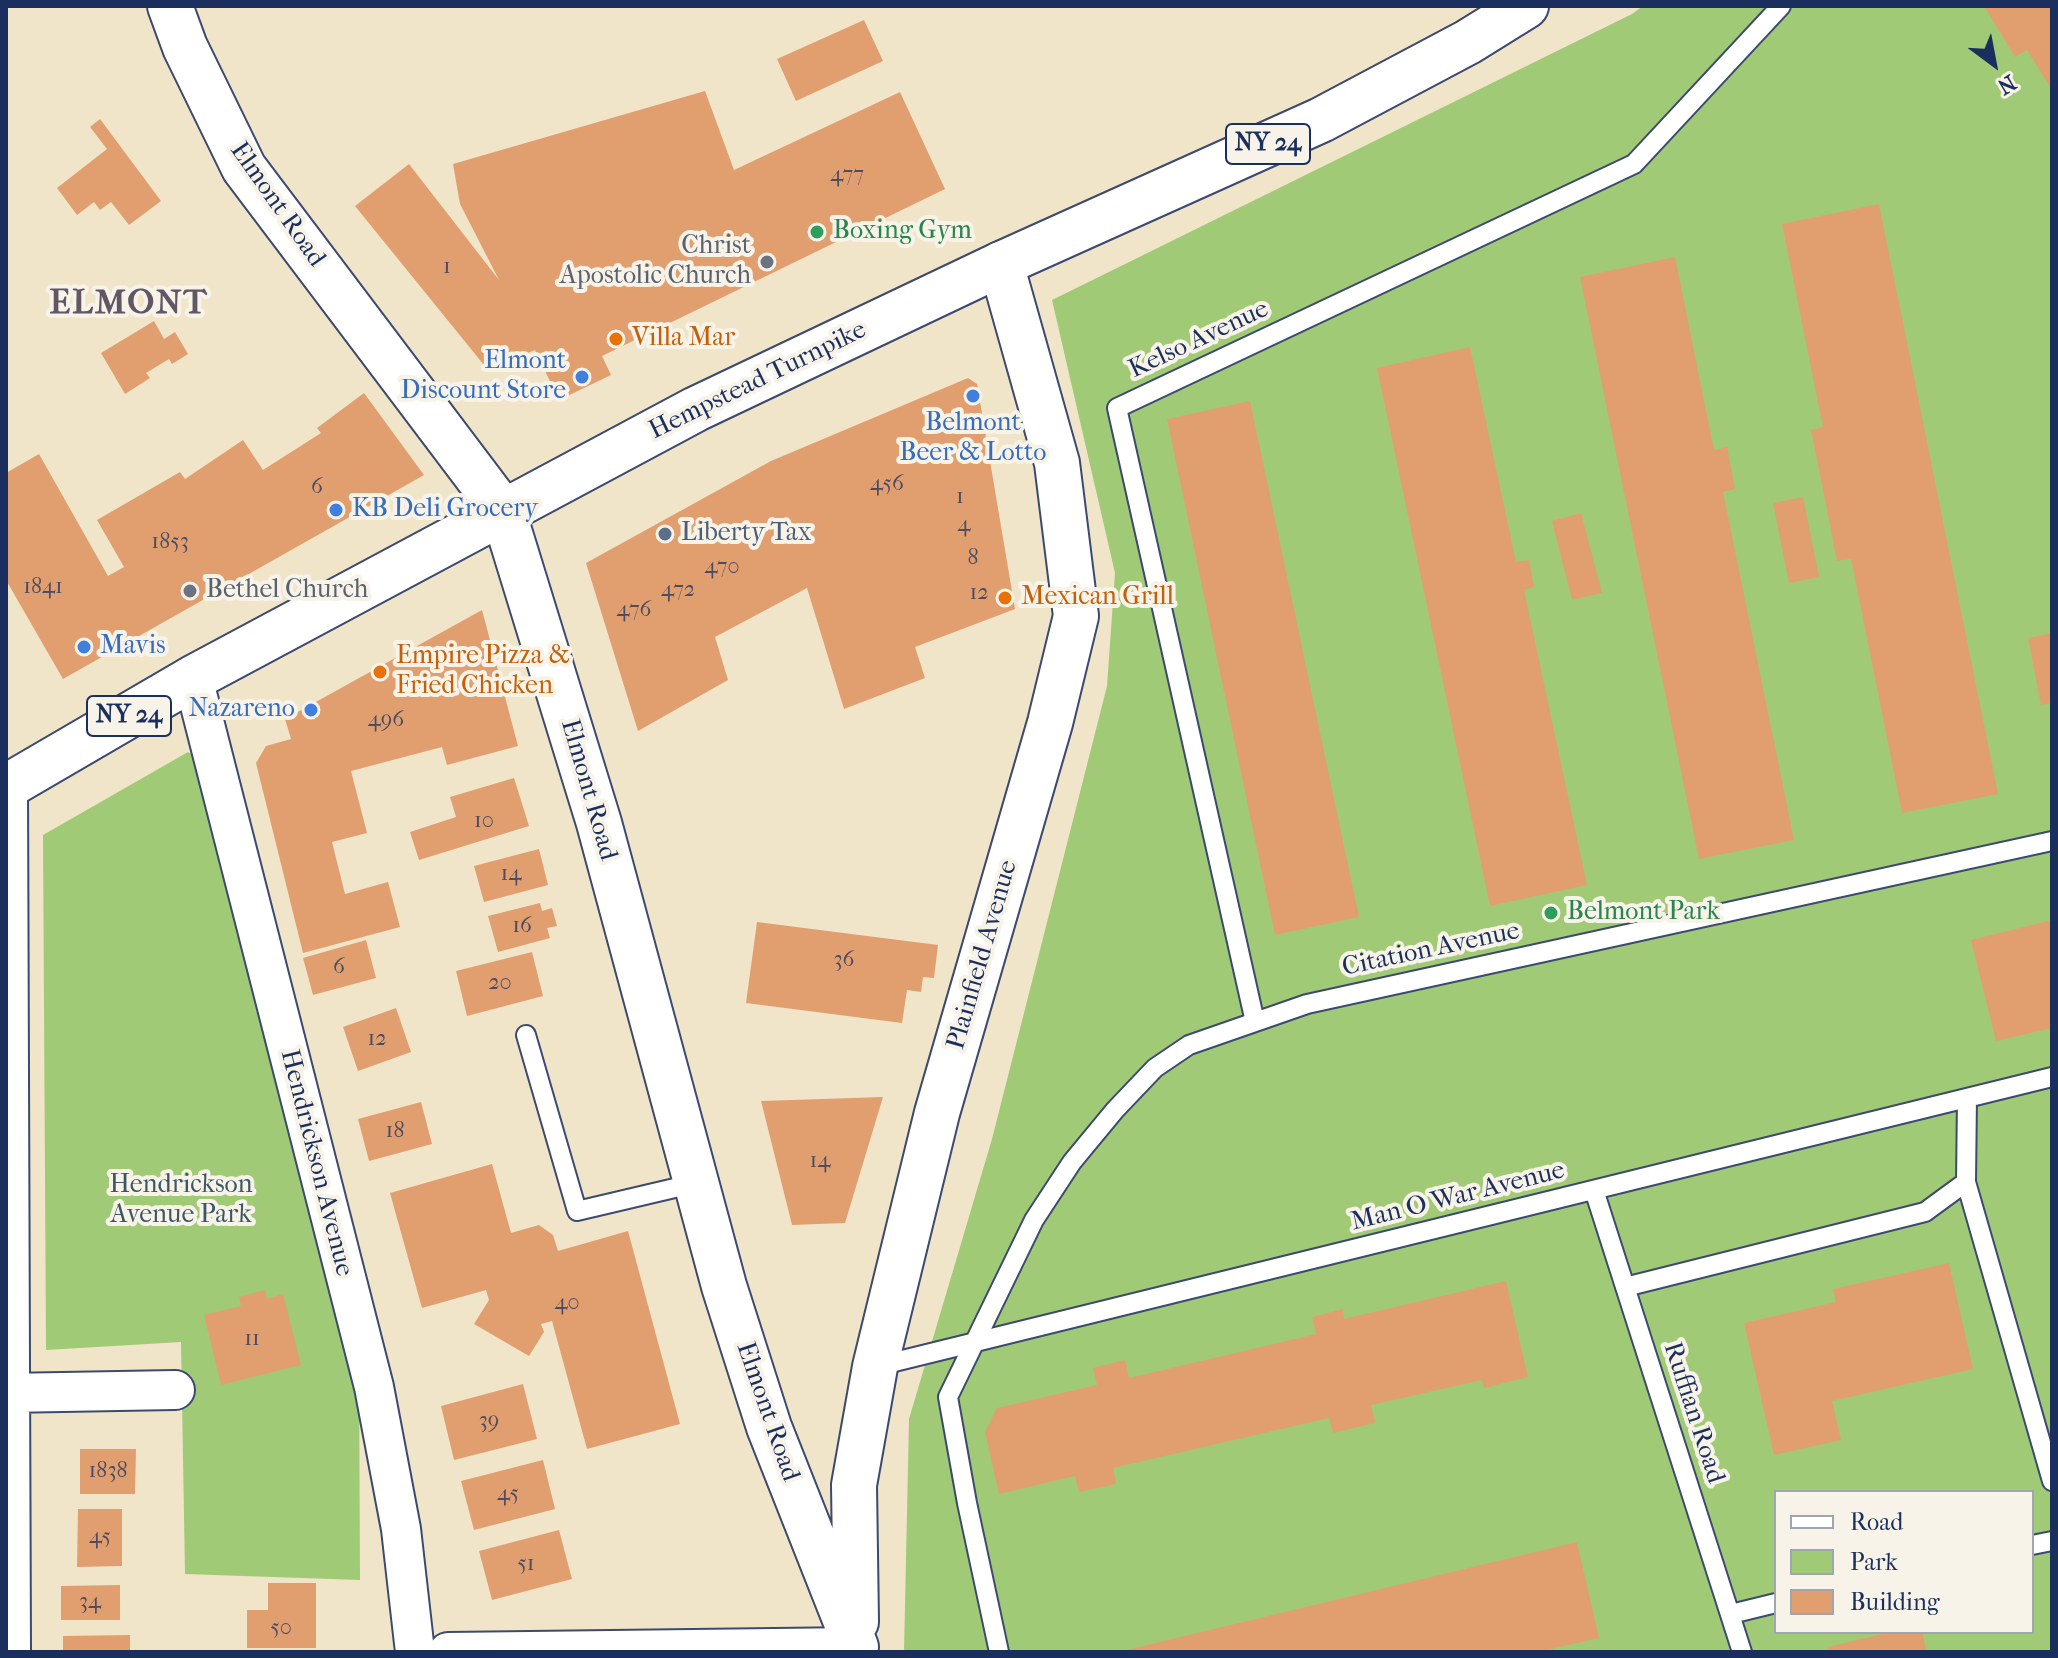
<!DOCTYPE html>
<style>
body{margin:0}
#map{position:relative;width:2058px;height:1658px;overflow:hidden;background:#f0e5c9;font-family:"IM FELL French Canon",serif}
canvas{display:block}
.frame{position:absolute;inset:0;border:8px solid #1b2f5e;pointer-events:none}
.legend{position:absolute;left:1774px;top:1490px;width:260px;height:144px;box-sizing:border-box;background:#f7f3e8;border:2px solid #9fa5b1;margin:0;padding:10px 14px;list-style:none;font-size:24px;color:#1b2f5e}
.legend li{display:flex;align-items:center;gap:16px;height:40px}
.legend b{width:40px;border:2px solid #9fa5b1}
.north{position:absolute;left:1954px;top:24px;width:80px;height:80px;-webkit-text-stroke:6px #f7f3e8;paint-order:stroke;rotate:148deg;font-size:22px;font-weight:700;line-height:32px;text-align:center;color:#1b2f5e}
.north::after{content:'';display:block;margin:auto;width:28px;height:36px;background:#1b2f5e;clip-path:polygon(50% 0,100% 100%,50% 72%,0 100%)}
</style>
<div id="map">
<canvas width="2058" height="1658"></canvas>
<div class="frame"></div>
<ul class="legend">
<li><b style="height:10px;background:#fff"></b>Road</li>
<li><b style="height:22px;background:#a1ca76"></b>Park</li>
<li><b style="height:22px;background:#e19f70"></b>Building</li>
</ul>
<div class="north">N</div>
</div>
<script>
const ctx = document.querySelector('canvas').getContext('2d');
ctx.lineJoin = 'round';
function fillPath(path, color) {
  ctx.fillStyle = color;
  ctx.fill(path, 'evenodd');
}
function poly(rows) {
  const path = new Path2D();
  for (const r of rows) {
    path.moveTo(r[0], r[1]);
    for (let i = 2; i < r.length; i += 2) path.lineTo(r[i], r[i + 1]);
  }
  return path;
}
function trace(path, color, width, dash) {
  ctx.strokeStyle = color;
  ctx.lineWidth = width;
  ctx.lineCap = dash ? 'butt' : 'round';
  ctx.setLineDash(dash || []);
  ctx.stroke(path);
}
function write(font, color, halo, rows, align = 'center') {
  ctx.font = font + ' "IM FELL French Canon",serif';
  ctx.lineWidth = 8;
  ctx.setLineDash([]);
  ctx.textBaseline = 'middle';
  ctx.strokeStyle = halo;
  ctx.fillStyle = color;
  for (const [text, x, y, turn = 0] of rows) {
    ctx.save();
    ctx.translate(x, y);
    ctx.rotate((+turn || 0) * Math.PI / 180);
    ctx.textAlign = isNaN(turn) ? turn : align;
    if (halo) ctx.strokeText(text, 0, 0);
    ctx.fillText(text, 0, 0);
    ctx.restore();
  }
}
const green = poly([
 [1643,6,2052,6,2052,1652,904,1652,909,1419,992,1139,1107,686,1115,573,1052,300,1632,14],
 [1776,1492,2032,1492,2032,1632,1776,1632],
 [188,752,218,770,359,1363,360,1580,185,1574,181,1342,46,1350,43,835]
]);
const building = poly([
 [1984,6,2052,6,2052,90,2027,50,2015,57],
 [864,20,883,61,796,101,777,59],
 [705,91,734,170,900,92,945,189,602,356,611,375,559,400,535,350,488,370,355,206,409,164,499,280,460,204,453,164],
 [100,119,161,201,129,225,111,202,100,210,94,202,77,215,57,188,107,149,90,127],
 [1879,204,1998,794,1902,813,1851,559,1837,561,1811,430,1823,427,1782,224],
 [1675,257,1714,450,1727,447,1735,489,1723,492,1794,840,1699,859,1580,277],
 [154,321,164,339,175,332,188,354,172,364,169,359,146,373,150,378,125,394,101,353],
 [1470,347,1516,562,1529,560,1534,587,1524,590,1587,885,1490,906,1377,368],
 [968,378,977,384,1015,609,915,647,925,678,844,709,807,588,715,637,728,680,638,731,586,563,771,461],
 [364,393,424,475,63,679,6,580,6,473,39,454,108,576,124,567,97,520,180,472,185,479,243,440,263,470,321,433,317,428],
 [1250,401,1359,917,1275,935,1167,419],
 [1803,497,1819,577,1789,583,1773,503],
 [1581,513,1602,593,1572,600,1552,521],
 [482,610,518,746,447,765,442,747,351,771,367,833,332,842,345,894,388,882,400,927,303,953,256,763,266,746,291,739,285,719],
 [2052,633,2052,703,2041,705,2028,638],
 [514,778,529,826,419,860,410,832,456,817,450,797],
 [539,849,548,885,484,902,474,866],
 [540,903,542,911,552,908,557,926,547,928,550,938,498,952,488,916],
 [2052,920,2052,1028,1996,1041,1971,940],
 [757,922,938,945,934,978,923,977,921,992,907,990,902,1023,746,1003],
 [366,940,376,978,313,995,303,958],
 [532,952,543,996,467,1016,456,971],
 [396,1008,411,1052,358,1071,343,1027],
 [883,1097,845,1223,792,1225,761,1101],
 [421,1102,432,1144,369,1161,358,1119],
 [492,1164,511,1233,539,1225,553,1235,558,1251,628,1231,680,1424,587,1449,552,1321,541,1324,544,1332,529,1356,474,1324,489,1300,486,1290,422,1308,390,1193],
 [1949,1263,1973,1369,1832,1401,1841,1440,1774,1455,1744,1323,1836,1302,1833,1289],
 [1506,1281,1528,1377,1484,1388,1482,1380,1371,1405,1375,1423,1333,1433,1329,1418,1113,1468,1116,1484,1079,1492,1075,1476,999,1494,985,1432,997,1408,1097,1385,1093,1368,1125,1360,1129,1378,1316,1334,1312,1317,1343,1309,1344,1319],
 [265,1290,267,1299,283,1294,301,1365,221,1385,204,1315,241,1306,239,1297],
 [523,1384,537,1439,454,1460,441,1406],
 [80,1449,136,1449,135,1494,80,1494],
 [543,1460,555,1509,474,1530,461,1481],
 [78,1509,122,1509,122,1566,77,1567],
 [559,1530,572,1579,492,1600,479,1551],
 [1577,1542,1599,1638,1538,1652,1118,1652],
 [268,1583,316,1583,316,1648,247,1648,247,1610,268,1610],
 [120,1585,120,1620,61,1620,61,1586],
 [1891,1632,1922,1632,1927,1652,1829,1652,1828,1647],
 [130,1635,130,1652,63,1652,63,1636]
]);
const lane = poly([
 [1255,1022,1117,408,1634,164,1781,6],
 [526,1035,577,1211,696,1183],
 [1966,1182,2052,1481],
 [1594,1190,1742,1652],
 [1625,1287,1925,1212,1966,1182,1967,1098],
 [878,1366,2052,1077],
 [2032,1545,2052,1541],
 [1731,1614,1776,1603],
 [999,1652,967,1503,948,1397,1034,1220,1072,1162,1115,1110,1155,1068,1189,1045,1307,1004,2052,841]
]);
const street = poly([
 [193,678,374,1387,401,1529,415,1652],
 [8,786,11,1652],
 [6,1393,175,1390],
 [448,1652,856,1647]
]);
const secondary = poly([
 [170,6,185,47,244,168,503,511,599,823,724,1286,769,1427,856,1647],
 [856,1622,854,1485,875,1367,937,1113,1050,723,1076,616,1057,463,1001,264]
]);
const primary = poly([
 [6,787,193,678,696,409,1001,264,1321,120,1468,42,1526,6]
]);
const markers = [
 [817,232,8,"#2e9e5b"],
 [767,262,8,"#6b7280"],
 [616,339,8,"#e8710a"],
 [582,377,8,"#3f7fe0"],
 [973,396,8,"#3f7fe0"],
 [336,510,8,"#3f7fe0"],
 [665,534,8,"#5c6f8a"],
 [190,591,8,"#6b7280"],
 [1005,598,8,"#e8710a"],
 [84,647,8,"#3f7fe0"],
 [380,672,8,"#e8710a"],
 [311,710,8,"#3f7fe0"],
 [1551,913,8,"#2e9e5b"]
];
const numberNames = [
 ["477",847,176],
 ["1",447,268],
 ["456",887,485],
 ["6",317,488],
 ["1",960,498],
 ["4",964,526],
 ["1853",170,543],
 ["8",973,559],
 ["470",722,568],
 ["1841",43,588],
 ["472",678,591],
 ["12",979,594],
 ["476",634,611],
 ["496",386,721],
 ["10",484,822],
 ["14",511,875],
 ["16",522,927],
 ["36",844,961],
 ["6",339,968],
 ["20",500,984],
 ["12",377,1040],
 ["18",395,1132],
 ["14",820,1162],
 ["40",567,1304],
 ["11",252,1340],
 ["39",489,1422],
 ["1838",108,1472],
 ["45",508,1495],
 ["45",100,1538],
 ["51",526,1565],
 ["34",90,1603],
 ["50",281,1629]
];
const shields = [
 [1268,144,84],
 [129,716,84]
];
const shieldNames = [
 ["NY 24",1268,144],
 ["NY 24",129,716]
];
const streetNames = [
 ["Elmont Road",277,205,55],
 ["Kelso Avenue",1199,340,-25],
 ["Hempstead Turnpike",758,381,-26],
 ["Elmont Road",588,790,74],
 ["Citation Avenue",1431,950,-12],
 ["Plainfield Avenue",983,955,-74],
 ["Hendrickson Avenue",316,1163,76],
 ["Man O War Avenue",1458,1197,-14],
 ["Elmont Road",767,1412,71],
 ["Ruffian Road",1693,1413,72]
];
const leisureNames = [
 ["Boxing Gym",833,232],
 ["Belmont Park",1567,913]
];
const worshipNames = [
 ["Christ",751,247],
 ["Apostolic Church",751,277],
 ["Bethel Church",206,591,"left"]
];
const foodNames = [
 ["Villa Mar",632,339],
 ["Mexican Grill",1021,598],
 ["Empire Pizza &",396,657],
 ["Fried Chicken",396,687]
];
const shopNames = [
 ["Elmont",566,362],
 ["Discount Store",566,392],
 ["Belmont",973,424,"center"],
 ["Beer & Lotto",973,454,"center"],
 ["KB Deli Grocery",352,510,"left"],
 ["Mavis",100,647,"left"],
 ["Nazareno",295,710]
];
const serviceNames = [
 ["Liberty Tax",681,534]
];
const parkNames = [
 ["Hendrickson",181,1186],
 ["Avenue Park",181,1216]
];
const districtNames = [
 ["ELMONT",129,305]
];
fillPath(green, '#a1ca76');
fillPath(building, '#e19f70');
trace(lane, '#3b4a6e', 22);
trace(street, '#3b4a6e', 42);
trace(secondary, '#3b4a6e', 48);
trace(primary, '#3b4a6e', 48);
trace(lane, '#fff', 18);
trace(street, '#fff', 38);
trace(secondary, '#fff', 44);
trace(primary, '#fff', 44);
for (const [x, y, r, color] of markers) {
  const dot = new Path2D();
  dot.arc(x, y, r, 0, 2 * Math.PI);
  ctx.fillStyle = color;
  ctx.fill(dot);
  trace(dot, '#f7f3e8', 3);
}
write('22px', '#4c4b62', null, numberNames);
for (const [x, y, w] of shields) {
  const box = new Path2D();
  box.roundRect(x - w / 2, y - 20, w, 40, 6);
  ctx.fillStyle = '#f7f3e8';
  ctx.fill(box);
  trace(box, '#1b2f5e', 2);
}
write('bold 24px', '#1b2f5e', null, shieldNames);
write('26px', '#1b2f5e', '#f7f3e8', streetNames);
write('26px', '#27864d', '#f7f3e8', leisureNames, 'left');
write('26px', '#5b616d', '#f7f3e8', worshipNames, 'right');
write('26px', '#c56008', '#f7f3e8', foodNames, 'left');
write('26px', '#366cbe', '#f7f3e8', shopNames, 'right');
write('26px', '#4e5e75', '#f7f3e8', serviceNames, 'left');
write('26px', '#3c5664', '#f7f3e8', parkNames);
ctx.letterSpacing = '2px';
write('bold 34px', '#605664', '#f7f3e8', districtNames);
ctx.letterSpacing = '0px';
</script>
